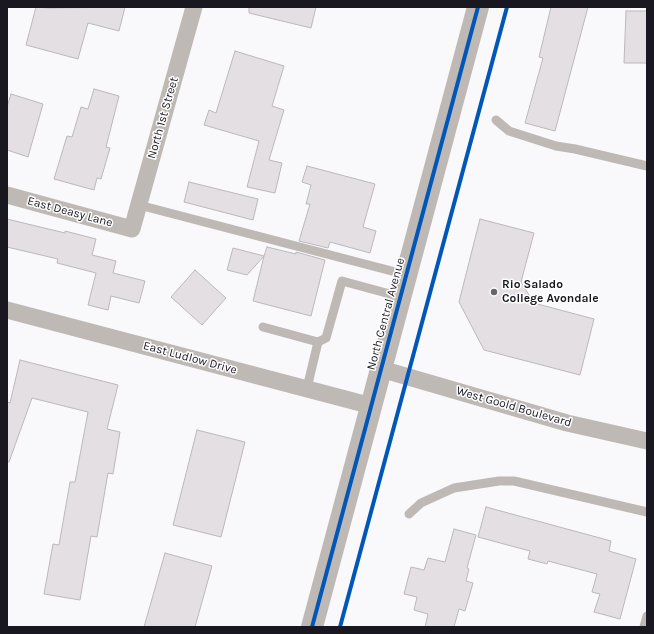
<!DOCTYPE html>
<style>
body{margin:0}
#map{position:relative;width:654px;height:634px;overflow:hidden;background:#f9f9fc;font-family:Karla,sans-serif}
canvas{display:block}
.frame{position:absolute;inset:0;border:8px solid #191720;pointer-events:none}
</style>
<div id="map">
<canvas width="654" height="634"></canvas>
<div class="frame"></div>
</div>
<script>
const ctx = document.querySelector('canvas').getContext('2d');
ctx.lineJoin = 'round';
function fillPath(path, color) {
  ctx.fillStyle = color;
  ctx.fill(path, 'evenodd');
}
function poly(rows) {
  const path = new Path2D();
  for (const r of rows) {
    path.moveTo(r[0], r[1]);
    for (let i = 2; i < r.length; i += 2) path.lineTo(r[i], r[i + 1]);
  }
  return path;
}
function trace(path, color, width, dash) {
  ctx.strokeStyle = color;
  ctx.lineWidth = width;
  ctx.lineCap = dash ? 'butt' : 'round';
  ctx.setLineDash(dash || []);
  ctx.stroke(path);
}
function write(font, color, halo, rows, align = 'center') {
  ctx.font = font + ' Karla,sans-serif';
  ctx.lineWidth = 3;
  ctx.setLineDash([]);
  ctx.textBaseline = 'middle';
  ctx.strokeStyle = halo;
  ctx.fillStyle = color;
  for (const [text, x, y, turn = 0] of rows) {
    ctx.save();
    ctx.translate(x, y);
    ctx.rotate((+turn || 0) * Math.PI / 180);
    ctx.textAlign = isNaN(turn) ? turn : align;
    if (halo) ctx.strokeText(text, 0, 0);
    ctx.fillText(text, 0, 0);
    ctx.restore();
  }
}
const building = poly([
 [36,7,49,8,125,7,119,31,88,23,78,59,26,45,36,7],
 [249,7,316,7,311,28,249,13,249,7],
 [551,7,588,7,555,131,525,123,543,58,539,57,551,7],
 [626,11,647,11,647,63,624,63,626,11],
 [235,51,284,66,272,106,284,110,269,160,282,163,275,193,247,187,259,141,204,125,209,110,216,113,235,51],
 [94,89,119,96,106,147,110,148,101,179,97,178,94,190,54,179,67,136,72,137,81,107,88,109,94,89],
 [11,94,43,104,28,157,7,150,7,107,11,94],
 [307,166,375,184,363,227,376,231,370,253,330,242,328,248,299,241,310,204,306,204,311,185,302,182,307,166],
 [189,182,258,199,253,220,184,202,189,182],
 [7,219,65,233,65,231,96,239,92,255,116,261,113,273,145,281,139,303,111,296,108,310,88,305,96,273,57,263,58,259,7,247,7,219],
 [480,219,534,233,521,282,534,303,594,319,580,375,484,350,459,302,480,219],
 [267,247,296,254,296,252,325,260,311,316,253,301,264,256,247,275,227,270,233,248,264,256,267,247],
 [195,270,226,298,202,325,171,297,195,270],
 [20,360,118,385,107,429,120,432,113,474,108,473,97,537,91,536,80,600,44,594,53,544,59,545,70,482,75,482,88,412,32,398,9,462,7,462,7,402,10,403,20,360],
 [197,430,245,442,221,537,173,525,197,430],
 [486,507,611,541,609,551,636,559,620,619,594,612,600,594,592,592,597,574,548,561,547,564,528,559,530,551,478,537,486,507],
 [454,529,476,535,467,568,469,569,466,581,473,583,465,611,459,609,454,627,425,627,428,614,414,610,417,597,404,594,411,567,424,570,428,558,445,562,454,529],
 [165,553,212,566,195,627,144,627,165,553]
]);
const service = poly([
 [496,120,509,131,556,146,575,149,647,166],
 [139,205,407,275],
 [263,327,318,342,326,338,342,281,401,297],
 [307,388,318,342],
 [409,514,421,503,454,488,499,481,514,481,647,512],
 [644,627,647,616]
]);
const minor = poly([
 [7,195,132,229,194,7],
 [7,310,372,406],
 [381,369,567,423,647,441]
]);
const tertiary = poly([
 [312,627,478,7]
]);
const cycleway = poly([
 [312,627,478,7],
 [340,627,507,7]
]);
const markers = [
 [494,292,4,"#67666d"]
];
const streetNames = [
 ["North 1st Street",163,118,-74],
 ["East Deasy Lane",70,212,15],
 ["North Central Avenue",386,314,-75],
 ["East Ludlow Drive",190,358,15],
 ["West Goold Boulevard",514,407,16]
];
const poiNames = [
 ["Rio Salado",502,285],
 ["College Avondale",502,299]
];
fillPath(building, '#e4dfe3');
trace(building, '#bcb7bb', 1);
trace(service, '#beb9b5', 9);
trace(minor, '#beb9b5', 17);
trace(tertiary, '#beb9b5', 22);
trace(cycleway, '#0057b8', 4);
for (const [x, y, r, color] of markers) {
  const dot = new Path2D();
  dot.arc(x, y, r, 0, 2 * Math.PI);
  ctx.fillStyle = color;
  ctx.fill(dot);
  trace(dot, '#fff', 1.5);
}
write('12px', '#191720', '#fff', streetNames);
write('bold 12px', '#191720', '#fff', poiNames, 'left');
</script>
